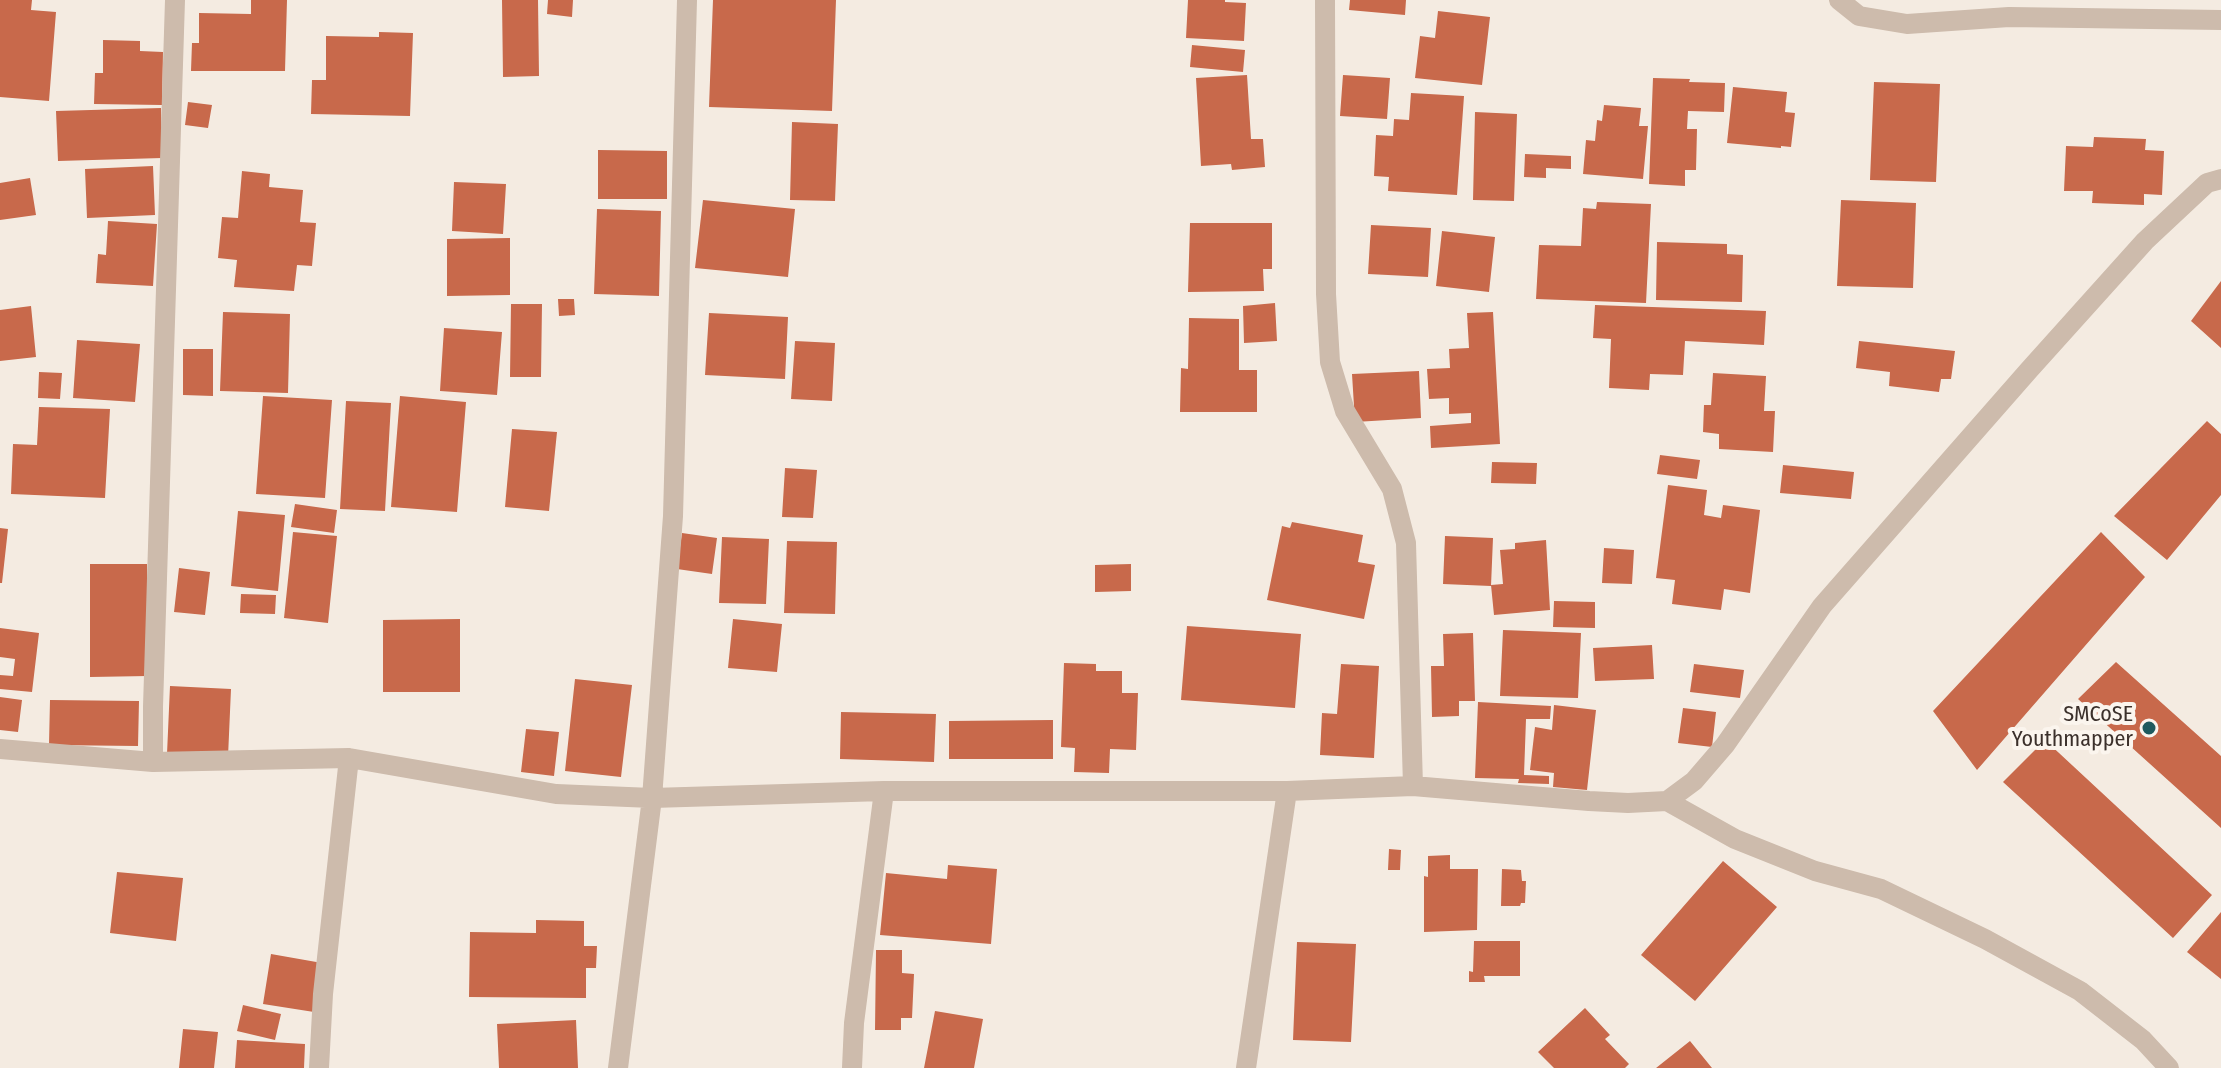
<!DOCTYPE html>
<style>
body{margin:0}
canvas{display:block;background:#f4ebe1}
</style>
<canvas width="2221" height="1068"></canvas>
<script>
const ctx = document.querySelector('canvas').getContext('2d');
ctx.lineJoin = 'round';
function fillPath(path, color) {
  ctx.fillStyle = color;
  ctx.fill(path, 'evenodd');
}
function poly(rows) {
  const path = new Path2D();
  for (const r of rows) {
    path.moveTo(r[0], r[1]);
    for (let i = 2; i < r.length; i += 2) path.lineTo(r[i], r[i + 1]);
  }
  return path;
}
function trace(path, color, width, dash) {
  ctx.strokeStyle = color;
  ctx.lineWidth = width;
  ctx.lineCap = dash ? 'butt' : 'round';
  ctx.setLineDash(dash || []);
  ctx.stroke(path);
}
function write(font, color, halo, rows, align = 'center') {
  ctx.font = font + ' "Fira Sans Condensed",sans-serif';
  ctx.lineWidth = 8;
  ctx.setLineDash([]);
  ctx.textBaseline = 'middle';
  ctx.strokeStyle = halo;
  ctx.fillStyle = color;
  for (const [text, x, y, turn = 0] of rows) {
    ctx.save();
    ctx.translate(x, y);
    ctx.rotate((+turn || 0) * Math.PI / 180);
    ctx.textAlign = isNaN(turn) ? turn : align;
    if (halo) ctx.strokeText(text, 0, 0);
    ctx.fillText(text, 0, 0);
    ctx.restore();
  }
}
const building = poly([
 [0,0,32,0,31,10,56,12,49,101,0,97],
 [251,0,287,0,285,71,191,71,192,43,199,43,199,13,251,14],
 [502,0,538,0,539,76,503,77],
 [548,0,573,0,572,17,547,14],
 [713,0,836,0,832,111,709,107],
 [1188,0,1225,0,1225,2,1246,3,1244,41,1186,38],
 [1350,0,1406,0,1405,15,1349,10],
 [1438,11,1490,17,1482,85,1415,78,1420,36,1435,38],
 [379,32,413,33,410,116,311,114,312,80,326,80,326,36,379,37],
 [103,40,140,41,140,51,163,52,162,105,94,104,95,73,103,73],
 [1192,45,1245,50,1243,72,1190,67],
 [1247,75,1251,139,1263,139,1265,167,1232,170,1231,164,1201,166,1196,78],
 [1343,75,1390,78,1387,119,1340,116],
 [1653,78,1690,79,1689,82,1725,83,1724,112,1688,111,1687,129,1697,129,1696,170,1685,170,1685,186,1649,184],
 [1874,82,1940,84,1936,182,1870,180],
 [1733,87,1787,92,1785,112,1795,113,1791,147,1781,146,1781,148,1727,143],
 [1411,93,1464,96,1457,195,1388,191,1389,177,1374,176,1376,135,1393,136,1394,119,1409,120],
 [188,102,212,105,208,128,185,125],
 [1604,105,1641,108,1639,126,1648,126,1643,179,1583,174,1586,140,1595,141,1597,120,1602,121],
 [161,108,162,158,58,161,56,111],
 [1475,112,1517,114,1514,201,1473,200],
 [792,122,838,124,835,201,790,200],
 [2094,137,2146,139,2145,150,2164,151,2162,195,2144,194,2144,205,2092,203,2093,191,2064,191,2066,146,2093,147],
 [598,150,667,151,667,199,598,199],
 [1525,154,1571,156,1571,169,1546,168,1546,178,1524,177],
 [153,166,155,215,87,218,85,169],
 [242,171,270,174,269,187,303,190,300,222,316,223,312,266,297,265,294,291,234,287,237,260,218,258,222,217,238,218],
 [30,178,36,215,0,220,0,183],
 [454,182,506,184,503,234,452,231],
 [703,200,795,209,788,277,695,268],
 [1841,200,1916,203,1913,288,1837,286],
 [1597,202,1651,204,1646,303,1536,299,1539,245,1581,246,1583,208,1596,209],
 [597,209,661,211,659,296,594,294],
 [108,221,157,224,153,286,96,283,98,254,106,255],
 [1190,223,1272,223,1272,269,1263,269,1264,291,1188,292],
 [1371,225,1431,228,1428,277,1368,274],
 [1442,231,1495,237,1489,292,1436,286],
 [510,238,510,295,447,296,447,239],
 [1657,242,1727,244,1727,254,1743,255,1742,302,1656,300],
 [2221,281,2221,348,2191,321],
 [558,299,574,299,575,315,559,316],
 [1275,303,1277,341,1244,343,1243,306],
 [511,304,542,304,541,377,510,377],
 [1595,305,1766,311,1764,345,1685,341,1683,375,1650,374,1649,390,1609,388,1611,339,1593,338],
 [31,306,36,357,0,361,0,310],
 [223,312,290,314,288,393,220,391],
 [1493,312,1500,444,1431,448,1430,426,1471,423,1471,413,1449,414,1449,398,1429,399,1427,369,1450,368,1449,349,1469,348,1467,313],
 [709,313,788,317,785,379,705,375],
 [1189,318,1239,319,1239,370,1257,370,1257,412,1180,412,1181,368,1188,369],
 [444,328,502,332,497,395,440,391],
 [77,340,140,344,135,402,73,398],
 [795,341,835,343,832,401,791,399],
 [1859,341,1955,351,1951,379,1941,379,1939,392,1889,386,1890,372,1856,368],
 [183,349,213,349,213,396,183,395],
 [1419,371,1421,418,1355,422,1352,374],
 [39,372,62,373,60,399,38,398],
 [1713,373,1766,376,1764,411,1775,411,1773,452,1719,449,1719,434,1703,432,1704,405,1711,405],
 [263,396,332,400,325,498,256,494],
 [400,396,466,402,457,512,391,507],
 [346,401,391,403,385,511,340,509],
 [39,407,110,409,105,498,11,494,13,444,37,445],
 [2207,421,2221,434,2221,495,2167,560,2114,516],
 [512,429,557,432,549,511,505,507],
 [1660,455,1700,460,1697,479,1657,474],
 [1492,462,1537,463,1536,484,1491,483],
 [1783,465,1854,472,1851,499,1780,493],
 [785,468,817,470,813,518,782,517],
 [1668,485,1707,490,1704,515,1721,518,1723,505,1760,510,1750,593,1724,589,1721,610,1672,604,1675,580,1656,578],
 [295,504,337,510,334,533,291,527],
 [238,511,285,515,278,591,231,586],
 [1292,522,1363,535,1358,562,1375,565,1364,619,1267,600,1282,526,1290,528],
 [0,528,8,529,2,583,0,583],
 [293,532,337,536,328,623,284,618],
 [2101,532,2145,577,1977,770,1933,711],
 [682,533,717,538,712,574,677,569],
 [1445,536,1493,538,1491,586,1443,584],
 [722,537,769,539,766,604,719,603],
 [1546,540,1550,610,1494,615,1491,585,1503,584,1500,550,1515,549,1515,543],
 [787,541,837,542,835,614,784,613],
 [1604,548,1634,550,1632,584,1602,583],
 [90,564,147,564,148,676,90,677],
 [1131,564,1131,591,1095,592,1095,565],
 [179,568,210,572,205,615,174,612],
 [241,594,276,595,275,614,240,613],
 [1554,601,1595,602,1595,628,1553,627],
 [460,619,460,692,383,692,383,620],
 [733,619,782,624,777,672,728,668],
 [1187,626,1301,634,1295,708,1181,700],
 [0,628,39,633,32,692,0,689,0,675,13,676,15,659,0,657],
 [1503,630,1581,633,1578,698,1500,696],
 [1473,633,1475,701,1459,701,1459,716,1432,717,1431,666,1444,666,1443,634],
 [1652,645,1654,679,1595,681,1593,648],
 [2116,662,2221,756,2221,828,2078,699],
 [1064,663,1096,664,1096,671,1122,671,1122,693,1138,693,1136,750,1110,749,1109,773,1074,772,1075,748,1061,747],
 [1341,664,1379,666,1374,758,1320,755,1322,713,1337,714],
 [1694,664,1744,670,1740,698,1690,692],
 [575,679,632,685,621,777,565,771],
 [170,686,231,689,228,757,167,754],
 [0,697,22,700,18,732,0,730],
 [50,700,139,701,138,746,49,745],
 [1478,702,1551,706,1550,719,1526,719,1524,775,1549,776,1549,784,1518,783,1519,779,1475,778],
 [1554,705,1596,710,1587,790,1553,787,1554,773,1530,770,1535,727,1552,730],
 [1683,708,1716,712,1712,747,1678,743],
 [841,712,936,714,934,762,840,759],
 [1053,720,1053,759,949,759,949,721],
 [526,729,559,732,554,776,521,772],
 [2045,740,2212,895,2173,938,2003,782],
 [1389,849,1401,850,1400,870,1388,870],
 [1450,855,1450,869,1478,869,1477,930,1424,932,1424,876,1428,877,1428,856],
 [1723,861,1777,907,1695,1001,1641,955],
 [948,865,997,869,991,944,880,935,886,873,947,879],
 [1502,869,1521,870,1522,881,1526,881,1525,903,1521,903,1520,906,1501,906],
 [117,872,183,878,176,941,110,933],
 [2221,912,2221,979,2187,952],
 [536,920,584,921,584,946,597,946,596,968,586,968,586,998,469,997,470,932,536,933],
 [1474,941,1520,941,1520,976,1484,976,1485,982,1469,982,1469,971,1473,972],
 [1297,942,1356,944,1351,1042,1293,1040],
 [876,950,902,950,902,973,914,974,912,1018,901,1018,901,1030,875,1030],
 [271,954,322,963,314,1012,263,1004],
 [243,1005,281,1014,275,1040,237,1031],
 [1585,1008,1610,1035,1605,1039,1629,1064,1625,1068,1554,1068,1538,1052],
 [935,1011,983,1019,974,1068,924,1068],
 [576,1020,578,1068,499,1068,497,1024],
 [183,1029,218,1032,214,1068,179,1068],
 [237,1040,305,1044,304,1068,235,1068],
 [1690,1041,1712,1068,1656,1068]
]);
const minor = poly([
 [1325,0,1326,294,1330,362,1345,411,1392,489,1406,543,1413,786],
 [1839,0,1859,16,1907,24,2009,17,2221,20],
 [0,749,153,762,349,758,556,794,652,798,884,791,1287,791,1413,786,1589,801,1628,803,1667,801,1694,781,1725,745,1822,606,2029,370,2145,241,2207,183,2221,179],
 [153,762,153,707,175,0],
 [1667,801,1735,839,1815,871,1881,889,1985,939,2080,991,2143,1040,2169,1068],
 [319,1068,323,994,349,758],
 [618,1068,652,798,673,516,687,0],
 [852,1068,854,1023,884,791],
 [1246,1068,1287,791]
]);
const markers = [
 [2149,728,8,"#1f5a5e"]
];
const poiNames = [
 ["SMCoSE",2133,715],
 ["Youthmapper",2133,740]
];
fillPath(building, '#c8694b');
trace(minor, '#cdbbac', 20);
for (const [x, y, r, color] of markers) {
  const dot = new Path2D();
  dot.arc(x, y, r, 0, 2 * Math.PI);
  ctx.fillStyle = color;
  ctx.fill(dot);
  trace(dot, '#fbf5ee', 3);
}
write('22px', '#3b302b', '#fbf5ee', poiNames, 'right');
</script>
